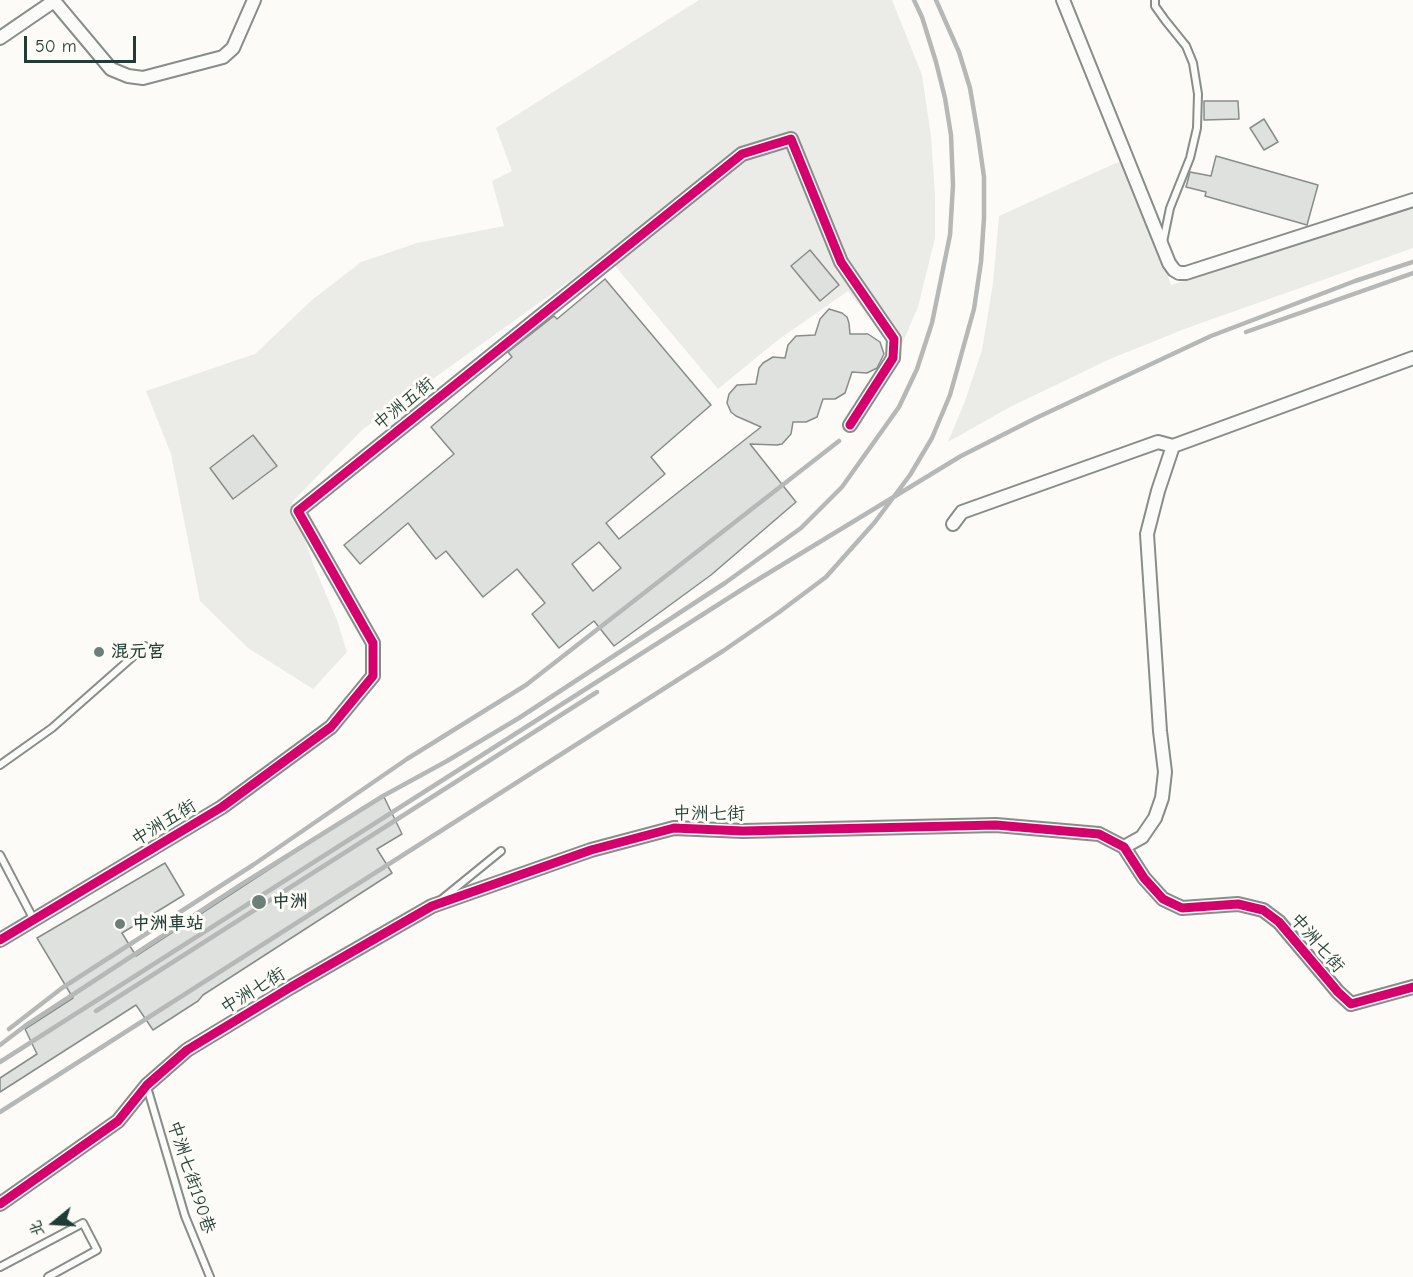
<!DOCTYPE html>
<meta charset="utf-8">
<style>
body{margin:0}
#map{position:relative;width:1413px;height:1277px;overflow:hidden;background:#fcfbf8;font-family:"Comic Neue","LXGW WenKai TC",sans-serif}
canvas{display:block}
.north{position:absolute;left:24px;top:1193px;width:60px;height:60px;-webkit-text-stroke:4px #fdfcf7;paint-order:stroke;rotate:252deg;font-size:16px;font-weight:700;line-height:24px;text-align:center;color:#1f3d34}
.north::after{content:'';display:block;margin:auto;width:21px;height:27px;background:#1f3d34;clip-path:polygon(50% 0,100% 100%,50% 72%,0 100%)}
.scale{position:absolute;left:24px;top:36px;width:112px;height:27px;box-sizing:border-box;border:3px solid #1f3d34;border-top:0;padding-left:8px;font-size:18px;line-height:21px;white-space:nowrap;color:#1f3d34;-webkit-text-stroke:4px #fdfcf7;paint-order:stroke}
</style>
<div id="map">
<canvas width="1413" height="1277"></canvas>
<div class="north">北</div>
<div class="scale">50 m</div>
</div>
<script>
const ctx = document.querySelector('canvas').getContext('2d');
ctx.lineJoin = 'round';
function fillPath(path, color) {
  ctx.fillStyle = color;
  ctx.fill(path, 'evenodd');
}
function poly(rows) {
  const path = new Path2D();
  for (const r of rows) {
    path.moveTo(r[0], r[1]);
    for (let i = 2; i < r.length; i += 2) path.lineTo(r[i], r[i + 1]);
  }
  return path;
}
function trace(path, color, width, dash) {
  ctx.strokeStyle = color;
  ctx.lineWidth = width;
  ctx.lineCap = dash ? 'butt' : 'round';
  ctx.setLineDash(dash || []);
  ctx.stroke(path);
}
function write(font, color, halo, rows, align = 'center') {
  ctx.font = font + ' "Comic Neue","LXGW WenKai TC",sans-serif';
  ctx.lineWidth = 6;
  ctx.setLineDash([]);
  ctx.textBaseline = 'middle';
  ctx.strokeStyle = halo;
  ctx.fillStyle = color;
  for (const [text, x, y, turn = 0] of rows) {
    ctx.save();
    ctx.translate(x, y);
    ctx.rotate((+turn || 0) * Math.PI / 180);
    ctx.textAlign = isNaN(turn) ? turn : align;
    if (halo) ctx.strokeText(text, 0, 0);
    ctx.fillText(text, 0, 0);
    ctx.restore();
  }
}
const green = poly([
 [699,0,892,0,922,75,931,136,935,194,935,238,918,307,898,353,848,291,778,340,718,389,606,255,363,429,292,502,314,566,337,620,347,652,313,689,248,648,200,601,171,454,146,391,255,354,312,300,361,262,417,243,504,226,492,181,512,171,496,128],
 [1127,158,1171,285,1413,208,1413,248,1187,328,1110,359,1010,407,948,442,965,401,982,350,993,283,999,216]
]);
const building = poly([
 [1204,101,1238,101,1239,119,1204,120,1204,101],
 [1264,119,1278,142,1264,150,1250,128,1264,119],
 [1216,156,1318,185,1307,225,1205,196,1206,192,1186,187,1190,172,1211,176,1216,156],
 [810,250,839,285,820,301,791,266,810,250],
 [605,279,711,405,651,457,665,474,606,523,619,539,761,427,736,416,731,412,727,403,729,394,737,385,756,384,759,368,763,363,773,357,785,358,788,345,796,336,815,335,820,319,829,309,842,313,847,317,849,323,850,334,868,334,880,342,884,354,877,368,867,373,852,372,845,393,835,399,823,399,817,417,806,422,793,422,791,434,782,444,777,445,750,444,796,502,711,575,614,646,594,621,559,648,532,614,545,603,517,569,483,597,446,551,436,559,408,523,360,564,344,545,454,454,431,427,512,357,508,352,554,316,557,319,605,279],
 [599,542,621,568,593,591,572,564,599,542],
 [253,435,277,466,233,499,210,468,253,435],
 [384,797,402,834,377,849,392,873,203,995,198,1001,153,1030,136,1005,0,1092,0,1078,37,1054,25,1029,73,998,37,938,165,863,184,895,122,933,136,956,363,808,384,797]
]);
const lane = poly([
 [1155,0,1155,6,1165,20,1186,46,1193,63,1198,94,1197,128,1190,158,1170,208,1163,242],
 [0,765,52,728,145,646],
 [0,855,34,920],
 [442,899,501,851],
 [147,1087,185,1216,210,1277],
 [0,1267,83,1223,97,1250,48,1277]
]);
const street = poly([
 [1063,0,1169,263,1174,270,1179,273,1186,273,1413,200],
 [0,38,54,1,111,69,128,76,143,78,223,57,233,48,254,0],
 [953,524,962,512,1158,442,1173,446],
 [1124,847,1142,837,1155,818,1162,798,1165,772,1160,731,1147,534,1158,491,1173,446,1413,358],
 [0,940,222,807,331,727,373,676,373,643,298,511,742,154,791,139,841,262,894,339,893,358,850,425],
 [0,1204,118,1121,147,1085,187,1050,291,987,432,906,591,850,674,828,743,831,996,825,1099,834,1124,847,1144,878,1163,899,1182,908,1238,904,1263,910,1279,922,1338,992,1351,1004,1413,987]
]);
const rail = poly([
 [1246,332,1413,273],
 [96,1011,597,692],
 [9,1029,62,988,253,865,407,759,526,685,839,441],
 [0,1045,25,1026,239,886,383,796,447,761,519,718,725,583,801,528,842,487,899,407,917,369,932,323,950,235,953,185,951,135,945,98,936,62,922,17,914,0],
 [0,1062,749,585,961,456,1036,418,1211,336,1355,281,1413,262],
 [0,1112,723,651,778,613,826,577,875,522,910,475,932,438,950,395,974,309,981,262,984,218,984,177,978,135,970,88,959,52,936,0]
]);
const cycleway = poly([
 [0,940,222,807,331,727,373,676,373,643,298,511,742,154,791,139,841,262,894,339,893,358,850,425],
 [0,1204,118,1121,147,1085,187,1050,291,987,432,906,591,850,674,828,743,831,996,825,1099,834,1124,847,1144,878,1163,899,1182,908,1238,904,1263,910,1279,922,1338,992,1351,1004,1413,987]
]);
const markers = [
 [99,652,6,"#6c8079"],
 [259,902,8,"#6c8079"],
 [120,924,6,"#6c8079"]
];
const streetNames = [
 ["中洲五街",404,404,-39],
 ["中洲七街",709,814],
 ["中洲五街",164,823,-31],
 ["中洲七街",1317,943,49],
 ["中洲七街",253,991,-31],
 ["中洲七街190巷",191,1177,72]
];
const poiNames = [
 ["混元宮",111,652],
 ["中洲",272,902],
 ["中洲車站",132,924]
];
fillPath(green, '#ebece8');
fillPath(building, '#dfe1de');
trace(building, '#888d8a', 1.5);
trace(lane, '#888d8a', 10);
trace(street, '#888d8a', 16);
trace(lane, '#fbfbf9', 6);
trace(street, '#fbfbf9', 12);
trace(rail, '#b5b8b6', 4.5);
trace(cycleway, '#d6006c', 9);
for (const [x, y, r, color] of markers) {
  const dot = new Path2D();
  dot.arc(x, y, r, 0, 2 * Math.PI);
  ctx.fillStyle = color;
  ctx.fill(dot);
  trace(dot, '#fdfcf7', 2);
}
write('18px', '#1f3d34', '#fdfcf7', streetNames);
write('bold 18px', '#1f3d34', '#fdfcf7', poiNames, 'left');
</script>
